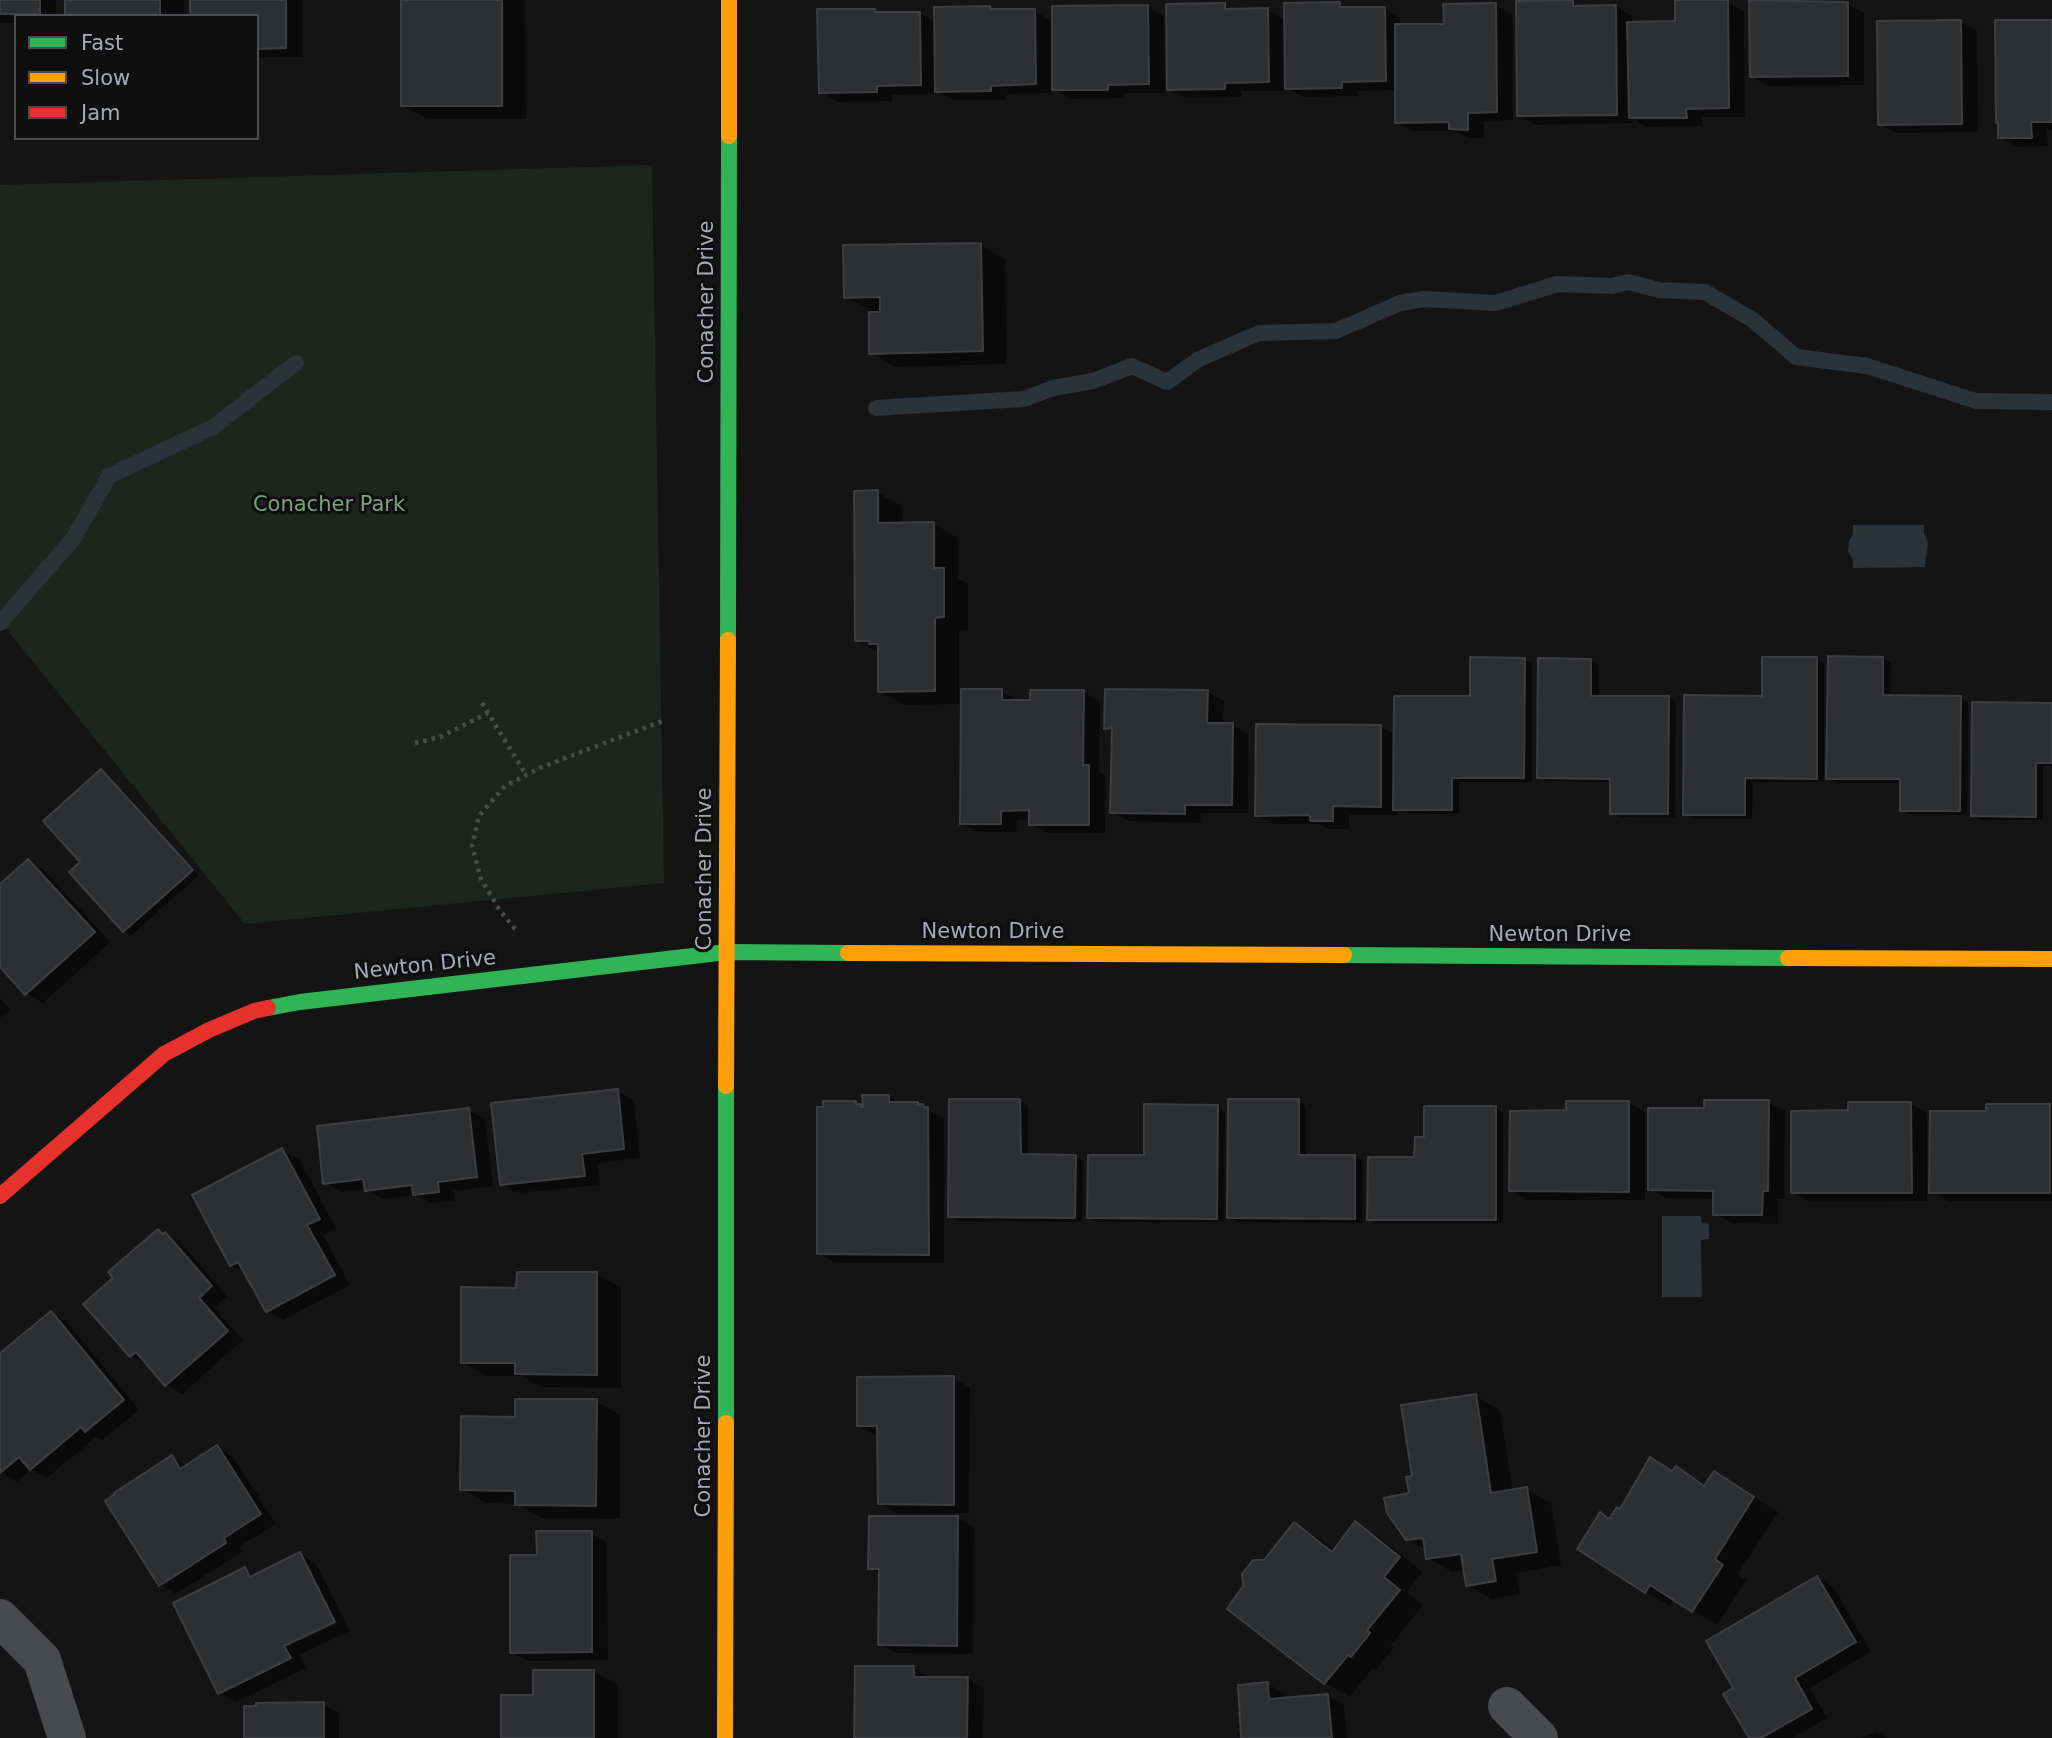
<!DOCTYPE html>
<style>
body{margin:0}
#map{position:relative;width:2052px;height:1738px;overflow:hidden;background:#141415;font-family:"DejaVu Sans",sans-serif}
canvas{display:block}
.legend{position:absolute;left:14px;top:14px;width:245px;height:126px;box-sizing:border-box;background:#0f0f10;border:2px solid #4b4d52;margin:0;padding:9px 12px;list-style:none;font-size:21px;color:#a5abb6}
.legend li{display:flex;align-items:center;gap:14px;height:35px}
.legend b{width:35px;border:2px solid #4b4d52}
</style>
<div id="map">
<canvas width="2052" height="1738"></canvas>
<ul class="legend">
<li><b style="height:9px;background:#30b455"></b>Fast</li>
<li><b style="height:9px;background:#ff9f0a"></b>Slow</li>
<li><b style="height:9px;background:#e5322d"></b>Jam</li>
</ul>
</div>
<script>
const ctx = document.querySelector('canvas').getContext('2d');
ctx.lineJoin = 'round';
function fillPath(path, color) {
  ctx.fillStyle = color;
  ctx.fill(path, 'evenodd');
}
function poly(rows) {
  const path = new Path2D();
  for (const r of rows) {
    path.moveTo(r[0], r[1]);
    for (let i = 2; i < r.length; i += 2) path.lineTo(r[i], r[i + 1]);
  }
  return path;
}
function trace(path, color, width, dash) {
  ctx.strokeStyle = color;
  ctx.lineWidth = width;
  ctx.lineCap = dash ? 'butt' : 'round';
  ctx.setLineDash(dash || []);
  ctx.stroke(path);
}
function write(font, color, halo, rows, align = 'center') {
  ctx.font = font + ' "DejaVu Sans",sans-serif';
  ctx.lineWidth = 6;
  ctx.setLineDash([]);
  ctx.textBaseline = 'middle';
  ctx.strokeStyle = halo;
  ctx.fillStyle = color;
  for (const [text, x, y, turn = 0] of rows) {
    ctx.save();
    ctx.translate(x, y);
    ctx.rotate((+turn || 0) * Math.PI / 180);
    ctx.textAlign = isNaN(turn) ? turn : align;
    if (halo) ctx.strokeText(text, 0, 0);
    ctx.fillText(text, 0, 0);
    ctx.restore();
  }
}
const green = poly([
 [652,165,664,883,245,924,0,621,0,185]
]);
const water = poly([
 [1853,525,1924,525,1924,533,1928,542,1925,567,1853,568,1853,560,1848,551,1849,541,1853,534],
 [1662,1216,1701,1216,1702,1223,1709,1224,1709,1239,1701,1240,1702,1297,1662,1297]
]);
const shadow = poly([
 [0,0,56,0,56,16,16,16,16,23,0,23],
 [67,0,184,0,184,16,67,16],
 [192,0,302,0,302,57,257,57,257,16],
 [402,0,523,0,525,2,526,119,427,119,402,105],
 [1751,0,1806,0,1813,4,1847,4,1864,13,1864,85,1768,86,1751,76],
 [1572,2,1581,7,1615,6,1632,16,1632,24,1677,23,1727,2,1744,11,1745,117,1702,117,1702,126,1647,127,1633,119,1633,123,1535,125,1519,115],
 [1340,4,1349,9,1384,8,1400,18,1401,26,1445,25,1496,5,1512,15,1513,120,1484,121,1484,138,1467,138,1455,131,1413,131,1397,122,1397,90,1357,91,1358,96,1303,97,1285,87,1285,91,1241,91,1241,97,1185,98,1169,89,1224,5,1234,11,1267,10,1286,20],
 [1148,7,1164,16,1165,93,1123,93,1124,98,1070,99,1052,88,1052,93,1007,94,1007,100,953,100,936,90,936,94,892,95,892,101,837,102,820,92,875,10,881,14,920,13,936,23,989,8,994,11,1034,10,1053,22],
 [1960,21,1977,31,1978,132,1896,133,1880,124],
 [2052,22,2052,130,2047,130,2048,146,2016,147,2000,137],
 [980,245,1005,259,1007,364,895,367,871,353,870,311,846,297],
 [877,492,902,506,902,524,934,524,958,538,958,578,968,584,968,630,959,631,959,704,905,705,880,691,880,653,857,640],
 [1817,658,1824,663,1824,782,1753,782,1752,819,1693,819,1685,814,1763,697],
 [1883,658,1891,663,1890,697,1961,698,1968,702,1967,815,1909,814,1902,810,1902,783,1836,783,1828,778],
 [1524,659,1532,664,1532,782,1459,782,1459,814,1403,813,1397,810,1397,815,1349,815,1349,829,1328,829,1319,824,1273,824,1257,815,1380,726,1395,735,1472,698],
 [1591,660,1598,665,1599,698,1669,697,1676,702,1675,818,1619,817,1612,813,1612,782,1547,781,1539,777],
 [1001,691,1018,701,1032,702,1083,692,1100,702,1099,772,1105,776,1105,833,1047,833,1031,823,1031,819,1017,820,1016,832,978,832,961,823],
 [1207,692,1224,701,1223,724,1232,724,1248,734,1248,813,1201,813,1200,823,1129,821,1112,812,1114,732,1106,728],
 [2052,704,2052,766,2043,766,2043,820,1981,820,1973,815],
 [102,771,109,775,199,875,132,935,125,931,72,872,83,862],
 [28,861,44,870,110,942,43,1003,26,993,0,965,0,886],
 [0,998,10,1010,0,1018],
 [617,1091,634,1100,640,1158,598,1163,600,1185,518,1193,502,1184],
 [888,1096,901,1104,918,1104,944,1119,944,1263,835,1263,819,1253,855,1103,864,1108],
 [1020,1101,1028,1106,1028,1156,1076,1156,1083,1161,1082,1222,958,1221,950,1216],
 [1299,1101,1306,1106,1306,1157,1355,1157,1363,1161,1362,1223,1236,1222,1229,1217],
 [1768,1102,1785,1111,1784,1199,1778,1199,1778,1224,1732,1223,1715,1214,1715,1199,1666,1198,1649,1189,1706,1110],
 [1629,1103,1645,1112,1645,1200,1527,1200,1511,1190,1568,1112],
 [1911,1104,1927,1113,1927,1201,1809,1202,1793,1192,1850,1112],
 [1217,1106,1225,1111,1224,1222,1097,1222,1089,1217,1146,1157],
 [2050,1106,2052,1107,2052,1201,1948,1201,1931,1192,1988,1113],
 [1496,1108,1503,1113,1503,1223,1376,1223,1369,1219,1416,1159,1426,1139],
 [468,1110,485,1119,493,1186,453,1191,455,1201,431,1203,417,1195,383,1199,366,1189,341,1192,325,1183],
 [282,1150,299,1159,336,1228,323,1235,350,1285,283,1320,267,1311,247,1274,231,1265],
 [158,1231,182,1244,227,1296,214,1308,243,1340,182,1394,166,1384,148,1365,131,1356,86,1304,116,1278],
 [519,1273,597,1274,621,1288,621,1388,541,1387,522,1376,487,1376,462,1362,518,1289],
 [51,1313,67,1322,139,1410,102,1440,96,1437,47,1478,31,1469,17,1482,0,1471,0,1355],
 [953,1378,970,1387,969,1513,896,1513,880,1503,879,1435,875,1435,859,1425],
 [1475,1396,1500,1410,1513,1492,1526,1489,1551,1503,1561,1565,1516,1573,1520,1594,1492,1599,1467,1585,1465,1570,1452,1572,1428,1558,1426,1550,1408,1539,1414,1478],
 [596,1401,620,1415,620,1519,541,1518,516,1504,486,1503,462,1489,517,1418],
 [217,1447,233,1457,276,1524,239,1547,242,1552,176,1594,160,1585,172,1457,187,1466],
 [1676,1469,1706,1487,1739,1487,1778,1512,1738,1574,1746,1580,1717,1625,1674,1599,1670,1606,1645,1592,1610,1520],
 [957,1518,974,1528,973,1654,896,1653,880,1644,881,1574,870,1568],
 [1355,1523,1379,1537,1423,1572,1407,1592,1423,1605,1391,1645,1393,1648,1376,1670,1373,1668,1350,1697,1325,1683,1229,1608,1294,1524,1319,1538,1335,1551],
 [591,1533,607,1542,608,1660,528,1661,512,1652,539,1556],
 [300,1554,316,1564,350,1631,299,1655,306,1668,236,1702,220,1693,245,1569,256,1576],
 [1817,1578,1834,1588,1871,1652,1810,1688,1827,1718,1793,1738,1751,1738,1736,1689],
 [914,1668,930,1678,968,1679,984,1689,983,1738,856,1738],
 [594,1671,618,1685,618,1738,503,1738,535,1697],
 [1268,1684,1284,1693,1284,1700,1328,1695,1344,1705,1347,1738,1243,1738],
 [323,1704,339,1713,339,1738,246,1738],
 [1876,1732,1887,1738,1862,1738]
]);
const stream = poly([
 [876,408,1024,399,1053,388,1093,381,1132,366,1167,382,1199,359,1259,333,1336,331,1400,303,1424,299,1496,303,1557,284,1612,286,1628,282,1659,290,1705,292,1753,320,1796,357,1867,366,1976,401,2052,402],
 [0,623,73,539,109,476,213,427,296,363]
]);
const building = poly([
 [0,0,40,0,40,14,0,14,0,0],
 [65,0,160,0,160,16,65,16,65,0],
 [190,0,286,0,286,48,257,49,257,16,190,16,190,0],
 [401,0,502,0,502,106,401,106,401,0],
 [1573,0,1573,6,1616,5,1617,115,1517,116,1516,1,1573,0],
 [1675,0,1728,0,1729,108,1686,109,1687,118,1629,118,1627,22,1675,21,1675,0],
 [1749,0,1848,2,1848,76,1750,77,1749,0],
 [1340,2,1340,7,1385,7,1386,81,1342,82,1342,88,1285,89,1284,3,1340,2],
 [1225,3,1225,9,1268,8,1269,82,1225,83,1225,89,1167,90,1166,4,1225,3],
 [1496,3,1497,112,1468,113,1468,130,1449,129,1449,122,1395,123,1395,24,1444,24,1443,4,1496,3],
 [1148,5,1149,84,1108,85,1108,90,1052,90,1052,6,1148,5],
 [990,6,990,9,1035,9,1036,84,991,86,991,91,935,92,934,7,990,6],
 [817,9,875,9,875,12,920,12,921,85,877,86,877,92,819,93,817,9],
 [1961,20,1962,124,1878,125,1877,21,1961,20],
 [1995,20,2052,20,2052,122,2031,122,2032,138,1998,138,1998,122,1996,123,1995,20],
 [981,243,983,351,869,354,869,312,880,312,880,297,844,298,843,245,981,243],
 [878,490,878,523,934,522,934,568,944,568,944,617,935,618,935,691,878,692,878,644,869,644,870,641,855,641,854,491,878,490],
 [1828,656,1883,657,1883,695,1961,696,1960,811,1900,811,1900,779,1826,779,1828,656],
 [1470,657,1525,658,1524,778,1452,778,1452,810,1393,810,1394,696,1470,696,1470,657],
 [1762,657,1817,657,1817,779,1745,778,1745,815,1683,815,1684,695,1762,696,1762,657],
 [1538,658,1591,659,1591,696,1669,696,1668,814,1610,814,1610,779,1537,778,1538,658],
 [961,689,1002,689,1002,700,1030,700,1030,690,1084,690,1083,765,1089,765,1089,825,1029,825,1029,810,1001,811,1001,824,960,824,961,689],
 [1105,689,1208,690,1207,723,1233,723,1232,805,1185,805,1185,814,1110,813,1112,728,1104,729,1105,689],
 [1972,702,2052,703,2052,763,2036,763,2036,817,1971,816,1972,702],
 [1256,724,1381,725,1381,807,1333,806,1333,821,1310,821,1310,815,1255,816,1256,724],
 [101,769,193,870,123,932,69,872,80,862,43,821,101,769],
 [28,859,95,932,25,995,0,967,0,884,28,859],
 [618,1089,624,1149,582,1154,585,1176,500,1185,491,1103,618,1089],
 [862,1095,889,1095,889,1102,918,1102,918,1104,923,1104,924,1107,928,1107,929,1255,817,1254,817,1107,823,1107,823,1101,856,1101,856,1104,861,1104,861,1107,863,1107,862,1095],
 [949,1099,1020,1099,1021,1154,1076,1155,1075,1218,948,1217,949,1099],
 [1228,1099,1299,1099,1299,1155,1355,1155,1355,1219,1227,1218,1228,1099],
 [1704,1100,1769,1100,1768,1191,1763,1191,1762,1215,1713,1215,1713,1191,1648,1190,1648,1108,1704,1108,1704,1100],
 [1566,1101,1629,1101,1629,1192,1509,1191,1510,1111,1566,1110,1566,1101],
 [1848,1102,1911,1102,1912,1193,1791,1193,1791,1111,1848,1110,1848,1102],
 [1144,1104,1218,1105,1217,1219,1087,1218,1088,1155,1144,1155,1144,1104],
 [1986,1104,2050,1104,2050,1193,1929,1193,1930,1111,1986,1111,1986,1104],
 [1424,1106,1496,1106,1496,1220,1367,1220,1368,1157,1414,1157,1415,1137,1424,1137,1424,1106],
 [469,1108,477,1177,438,1182,439,1192,413,1195,412,1185,365,1191,363,1179,323,1184,317,1126,469,1108],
 [282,1148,320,1219,307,1225,335,1275,266,1312,238,1262,230,1266,192,1195,282,1148],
 [158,1229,163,1234,165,1232,212,1286,199,1298,228,1331,165,1386,136,1352,130,1357,83,1304,113,1278,108,1272,158,1229],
 [517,1272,597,1272,597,1375,515,1374,515,1363,461,1363,461,1287,516,1288,517,1272],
 [51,1311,124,1400,85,1432,81,1427,30,1470,19,1457,0,1473,0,1353,51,1311],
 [954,1376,954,1505,878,1504,877,1426,857,1426,857,1377,954,1376],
 [1476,1394,1491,1493,1527,1487,1537,1552,1492,1559,1496,1581,1466,1586,1461,1554,1426,1559,1423,1538,1406,1540,1387,1513,1384,1498,1409,1493,1406,1477,1412,1476,1401,1405,1476,1394],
 [515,1399,597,1399,596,1506,515,1505,515,1491,460,1490,461,1416,515,1417,515,1399],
 [217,1445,261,1514,224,1538,226,1543,159,1586,105,1501,115,1494,114,1493,172,1455,180,1469,217,1445],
 [1650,1457,1672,1471,1676,1466,1704,1486,1714,1471,1754,1497,1715,1559,1723,1565,1692,1612,1650,1585,1645,1593,1577,1549,1600,1512,1609,1519,1617,1507,1620,1509,1650,1457],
 [869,1516,958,1516,957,1646,878,1645,879,1569,868,1569,869,1516],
 [1355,1521,1400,1557,1384,1577,1400,1590,1367,1630,1370,1633,1351,1657,1348,1655,1324,1684,1227,1609,1243,1586,1242,1574,1253,1560,1264,1560,1294,1522,1332,1552,1355,1521],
 [536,1531,592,1531,592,1652,510,1653,510,1555,537,1555,536,1531],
 [300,1552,335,1622,284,1646,291,1658,218,1694,173,1603,245,1567,250,1577,300,1552],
 [1817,1576,1856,1642,1795,1678,1812,1709,1761,1738,1749,1738,1723,1694,1733,1688,1706,1641,1817,1576],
 [855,1666,914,1666,914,1677,968,1677,967,1738,854,1738,855,1666],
 [533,1670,594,1670,594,1738,501,1738,501,1695,533,1695,533,1670],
 [1268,1682,1269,1699,1328,1694,1332,1738,1241,1738,1238,1685,1268,1682],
 [324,1702,324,1738,244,1738,244,1706,256,1706,256,1703,324,1702]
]);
const path = poly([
 [482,703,526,775],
 [415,743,440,737,488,713],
 [515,929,499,909,481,879,472,846,479,816,505,786,542,767,665,720]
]);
const street = poly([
 [0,1618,42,1660,67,1738],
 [1507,1706,1539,1738]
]);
const fast = poly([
 [728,640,729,136],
 [1344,955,1788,958],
 [268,1008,300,1002,727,952,848,953],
 [726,1423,726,1086]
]);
const slow = poly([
 [729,136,729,0],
 [848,953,1344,955],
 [1788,958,2052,959],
 [726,1086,728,640],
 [725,1738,726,1423]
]);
const jam = poly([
 [0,1196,164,1054,209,1030,254,1011,268,1008]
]);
const streetNames = [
 ["Conacher Drive",708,302,-90],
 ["Conacher Drive",706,869,-90],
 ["Newton Drive",993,933],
 ["Newton Drive",1560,936],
 ["Newton Drive",425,966,-6],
 ["Conacher Drive",705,1436,-90]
];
const parkNames = [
 ["Conacher Park",329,506]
];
fillPath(green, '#1e251f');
fillPath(water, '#293338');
fillPath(shadow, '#0007');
trace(stream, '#293338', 16);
fillPath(building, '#2e2f30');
trace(building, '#3c3e41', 2);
trace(path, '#4a4b4f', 4.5, [3.5, 5]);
trace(street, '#484a4d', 38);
trace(fast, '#30b455', 16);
trace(slow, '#ff9f0a', 16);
trace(jam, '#e5322d', 16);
write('21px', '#a5abb6', '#0f0f10', streetNames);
write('21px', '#7ca27b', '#0f0f10', parkNames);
</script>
